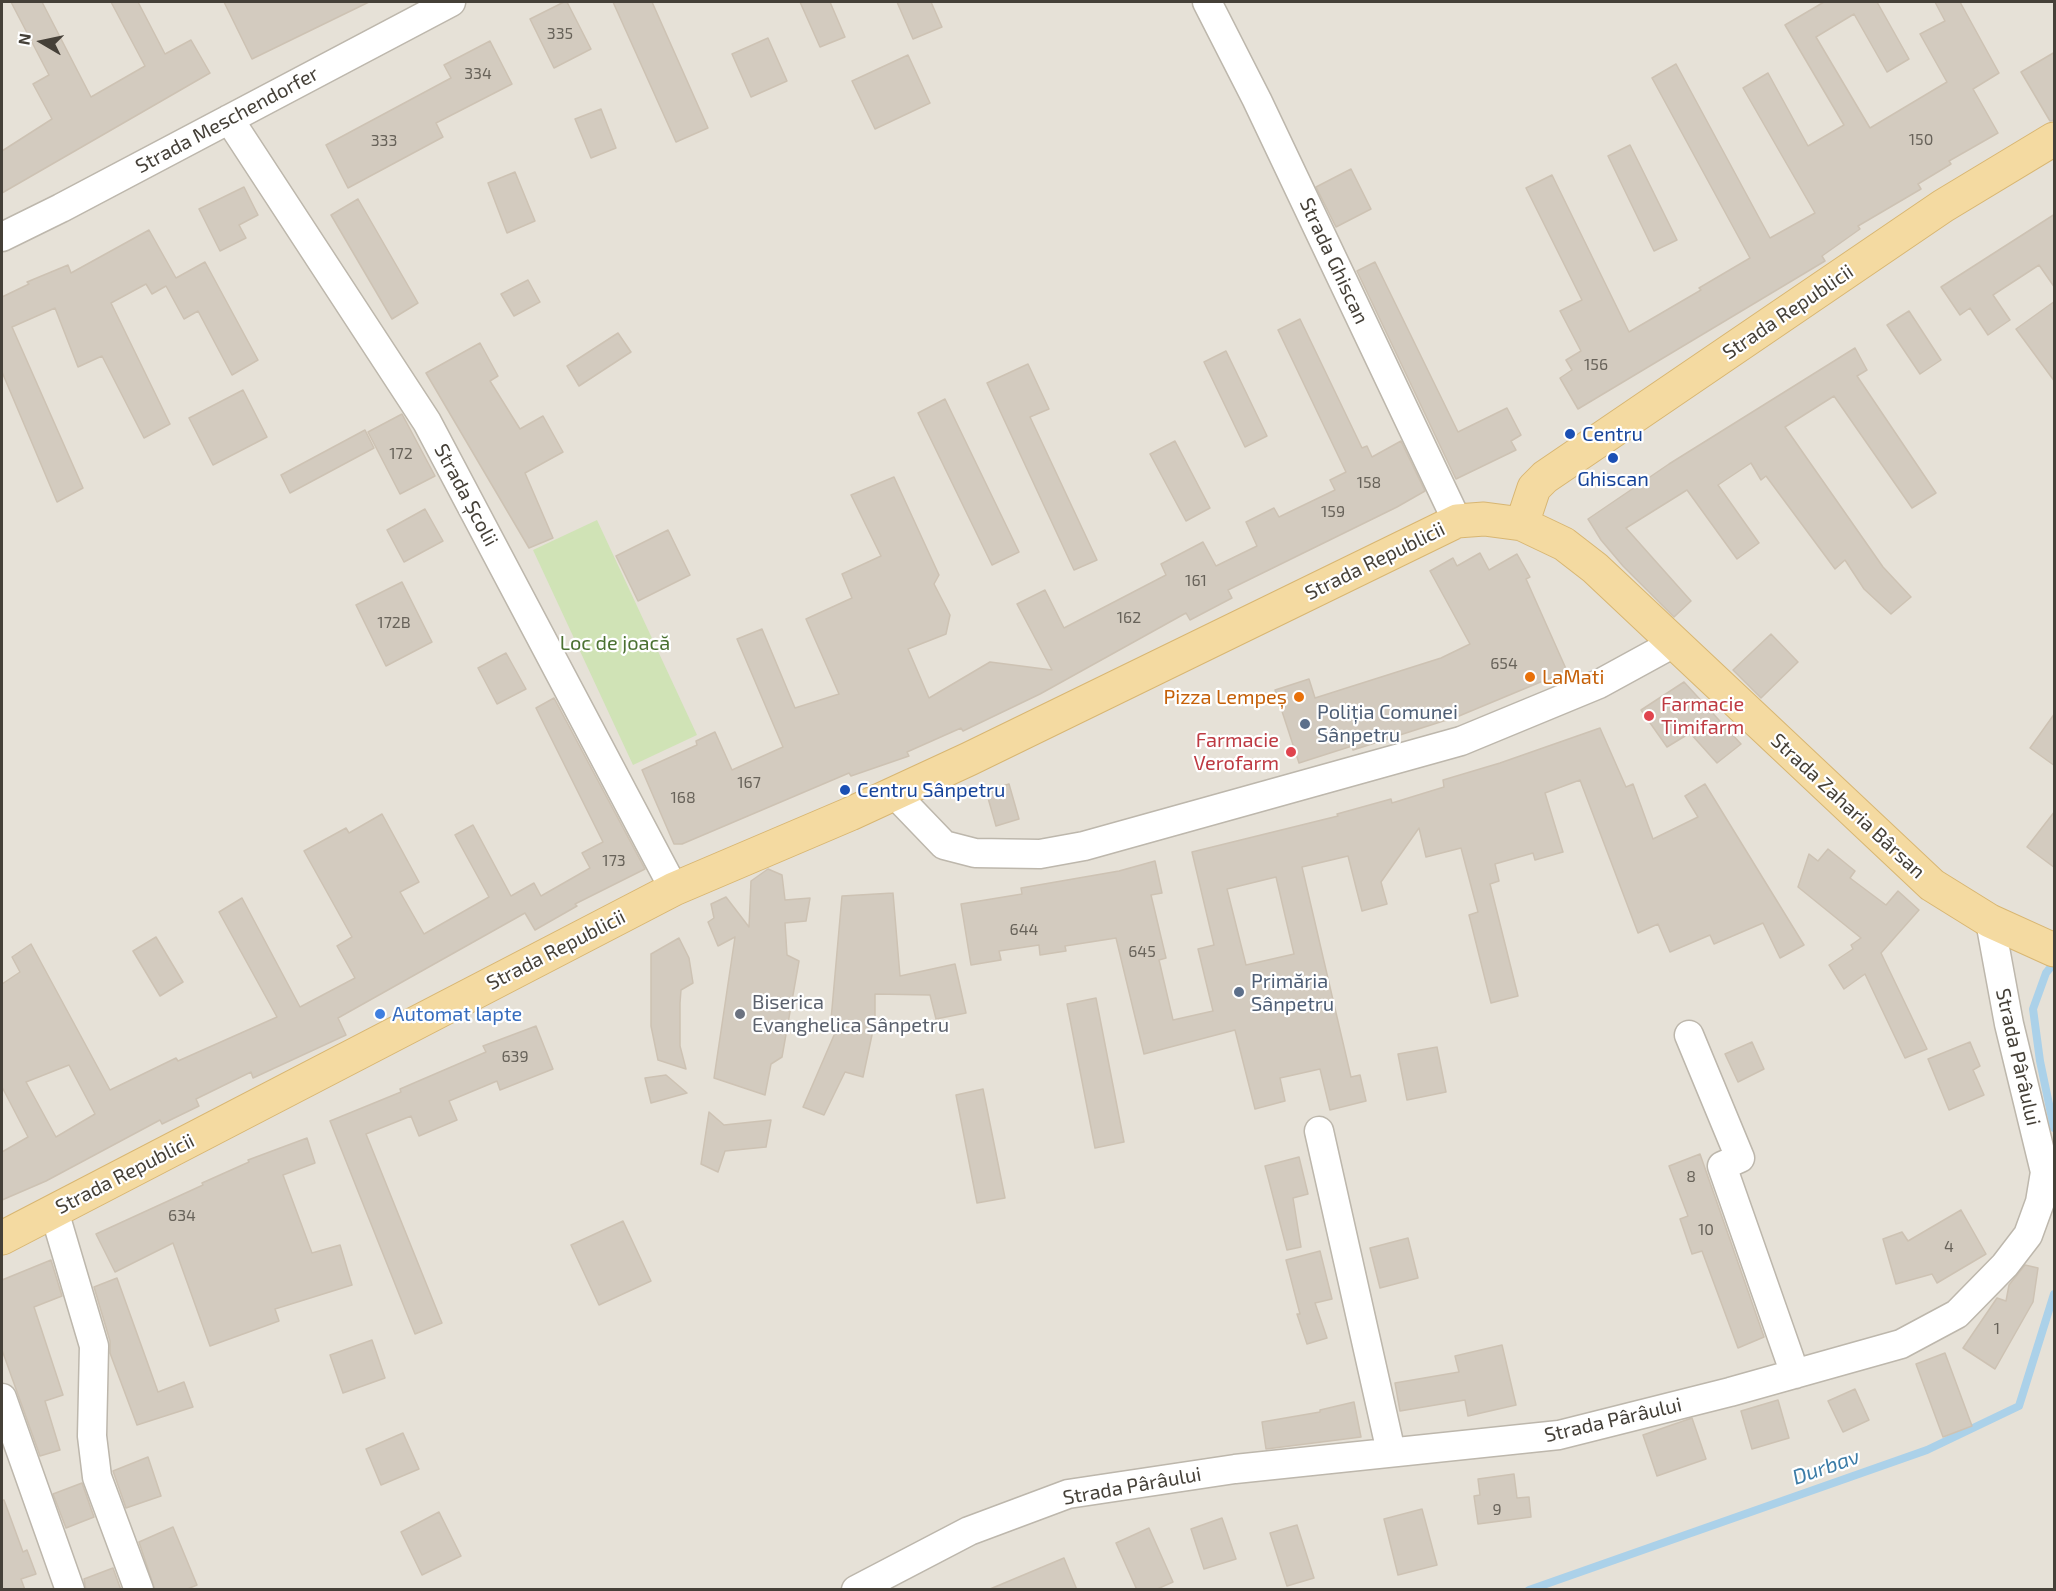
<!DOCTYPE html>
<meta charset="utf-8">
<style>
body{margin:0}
#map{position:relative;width:2056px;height:1591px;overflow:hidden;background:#f3efe9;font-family:"Exo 2",sans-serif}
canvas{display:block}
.frame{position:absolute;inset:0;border:3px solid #454038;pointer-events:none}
.north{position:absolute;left:12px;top:12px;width:60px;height:60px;-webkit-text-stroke:4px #fff;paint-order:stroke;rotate:279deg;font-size:16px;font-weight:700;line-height:24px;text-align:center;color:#454038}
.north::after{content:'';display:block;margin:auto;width:21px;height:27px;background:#454038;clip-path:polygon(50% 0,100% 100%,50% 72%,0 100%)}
</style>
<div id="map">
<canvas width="2056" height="1591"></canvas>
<div class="frame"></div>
<div class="north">N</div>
</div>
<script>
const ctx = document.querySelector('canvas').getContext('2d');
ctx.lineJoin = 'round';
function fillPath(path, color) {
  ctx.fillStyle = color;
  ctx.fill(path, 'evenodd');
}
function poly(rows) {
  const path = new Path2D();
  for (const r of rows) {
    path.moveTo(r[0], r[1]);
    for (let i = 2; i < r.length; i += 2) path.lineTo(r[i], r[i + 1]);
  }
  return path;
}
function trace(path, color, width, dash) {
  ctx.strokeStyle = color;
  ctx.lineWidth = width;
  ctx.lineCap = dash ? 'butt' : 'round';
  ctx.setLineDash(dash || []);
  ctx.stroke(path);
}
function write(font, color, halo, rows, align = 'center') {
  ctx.font = font + ' "Exo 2",sans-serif';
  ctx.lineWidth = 4.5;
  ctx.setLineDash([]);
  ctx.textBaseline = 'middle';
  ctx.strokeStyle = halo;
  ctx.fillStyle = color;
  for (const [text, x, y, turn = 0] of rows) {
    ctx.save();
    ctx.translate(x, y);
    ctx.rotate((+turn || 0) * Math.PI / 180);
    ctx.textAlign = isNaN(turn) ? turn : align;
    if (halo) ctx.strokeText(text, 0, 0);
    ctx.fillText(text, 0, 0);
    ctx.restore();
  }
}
const residential = poly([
 [2,2,2054,2,2054,1589,2,1589]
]);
const green = poly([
 [597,520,697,735,633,765,533,550]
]);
const stream = poly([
 [2054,963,2046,973,2033,1009,2040,1061,2054,1128],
 [1529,1590,1927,1450,2019,1406,2054,1294]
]);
const building = poly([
 [11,2,42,2,91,97,145,66,111,2,138,2,165,54,191,40,210,73,2,193,2,151,52,119,33,84,49,75,11,2],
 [224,2,369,2,252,59,224,2],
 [564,2,567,2,591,49,554,68,530,19,564,2],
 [613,2,652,2,708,128,676,142,613,2],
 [800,2,830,2,845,37,820,47,800,2],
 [897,2,931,2,942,27,913,39,897,2],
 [1824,2,1877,2,1909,59,1887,72,1854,14,1816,37,1870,128,1947,82,1920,34,1945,21,1935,2,1960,2,1999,73,1973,89,1998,133,1949,161,1951,164,1918,184,1921,189,1858,226,1860,229,1822,256,1825,261,1578,409,1560,378,1572,370,1566,360,1581,351,1560,311,1582,300,1526,188,1552,175,1629,332,1701,290,1699,288,1750,258,1652,78,1676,64,1770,238,1815,213,1743,88,1768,73,1808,146,1844,125,1785,25,1824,2],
 [768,38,787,81,751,97,732,54,768,38],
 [490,41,512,84,436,123,443,137,348,188,326,145,451,78,444,65,490,41],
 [2055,52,2055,120,2050,121,2021,72,2055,52],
 [908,55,930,103,875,129,852,81,908,55],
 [601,109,616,148,591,158,575,119,601,109],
 [1630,145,1677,240,1654,251,1608,156,1630,145],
 [1351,169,1371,209,1336,227,1316,187,1351,169],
 [515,172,535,221,507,233,488,183,515,172],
 [244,187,258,215,239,225,246,238,220,251,199,209,244,187],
 [358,199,418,303,392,319,331,215,358,199],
 [2055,214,2055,288,2039,265,1993,295,2010,320,1988,335,1970,308,1960,315,1941,287,2055,214],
 [149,230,176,278,205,262,258,360,232,375,198,311,184,319,166,286,152,294,146,284,111,303,170,424,144,438,102,356,78,367,55,308,12,327,83,488,57,502,2,372,2,297,29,284,27,282,68,265,71,273,149,230],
 [1375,262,1458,432,1507,408,1521,435,1511,441,1516,450,1456,479,1357,271,1375,262],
 [528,280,540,302,514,316,501,294,528,280],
 [2055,301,2055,382,2016,329,2055,301],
 [1909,311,1941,360,1920,374,1887,325,1909,311],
 [1300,319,1362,448,1367,446,1372,457,1401,441,1425,491,1397,507,1228,590,1232,598,1190,620,1186,613,1040,694,963,731,961,728,907,752,909,756,851,776,849,773,682,844,674,844,642,770,697,745,696,741,715,732,732,770,783,747,737,639,762,629,795,708,839,694,806,619,852,598,842,574,881,556,851,495,894,477,939,575,934,584,950,615,946,634,908,649,929,698,990,662,1052,670,1017,604,1045,590,1064,628,1166,575,1161,564,1203,542,1216,566,1257,546,1246,522,1274,508,1279,517,1335,490,1330,480,1346,472,1278,330,1300,319],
 [618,333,631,352,579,386,567,366,618,333],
 [480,343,498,376,490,381,520,429,543,416,563,452,525,473,553,538,529,548,426,373,480,343],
 [1855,348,1867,370,1857,376,1936,493,1912,508,1834,396,1785,427,1883,567,1911,597,1891,614,1864,589,1845,560,1835,569,1766,476,1761,480,1751,463,1718,485,1759,543,1737,559,1687,490,1626,528,1691,601,1674,617,1623,566,1601,540,1588,519,1669,464,1855,348],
 [1226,351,1267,436,1245,447,1204,362,1226,351],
 [1028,364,1049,409,1030,417,1097,560,1074,570,987,383,1028,364],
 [243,390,267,437,213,465,189,418,243,390],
 [945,399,1019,552,992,565,918,413,945,399],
 [402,414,435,476,400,494,368,432,402,414],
 [365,430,374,448,290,493,281,475,365,430],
 [1175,441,1210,508,1186,521,1150,454,1175,441],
 [425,509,443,541,404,562,387,530,425,509],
 [668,530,690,575,638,601,616,556,668,530],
 [1480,553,1489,570,1517,554,1530,577,1526,579,1567,671,1459,716,1353,750,1352,746,1299,763,1275,690,1309,679,1315,698,1441,658,1470,644,1430,571,1453,558,1457,566,1480,553],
 [402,582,432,642,386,666,356,605,402,582],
 [1771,634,1798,662,1761,698,1733,670,1771,634],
 [506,653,526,689,497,704,478,668,506,653],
 [1684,682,1741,744,1717,763,1690,733,1667,747,1641,710,1684,682],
 [554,698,645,869,575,904,577,906,535,930,525,913,338,1018,346,1035,253,1078,251,1072,196,1099,199,1106,162,1124,160,1120,46,1181,2,1200,2,1152,28,1137,2,1087,2,984,20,972,12,957,31,944,110,1090,176,1058,178,1061,277,1017,219,912,242,898,300,1007,355,978,337,946,352,937,304,851,346,828,349,833,382,814,419,882,400,892,424,934,489,897,455,835,473,825,511,896,534,883,541,896,590,868,582,853,603,842,536,708,554,698],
 [69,1065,95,1114,56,1137,26,1082,69,1065],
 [2055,713,2055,766,2030,748,2055,713],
 [1600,728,1626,787,1633,784,1653,839,1698,817,1685,796,1705,784,1804,945,1780,958,1763,923,1714,944,1710,935,1670,952,1658,924,1638,933,1580,780,1545,793,1563,852,1535,860,1533,853,1495,864,1499,881,1490,884,1518,996,1491,1003,1469,915,1478,912,1461,848,1426,857,1419,828,1381,882,1387,904,1362,911,1348,856,1302,867,1351,1077,1360,1075,1366,1101,1330,1110,1320,1069,1280,1078,1285,1101,1255,1109,1235,1030,1144,1054,1116,938,1065,946,1066,951,1040,955,1039,945,999,951,1001,960,971,965,961,904,1022,894,1021,888,1119,871,1155,861,1162,893,1151,895,1166,958,1159,960,1173,1020,1213,1011,1198,949,1214,945,1192,852,1338,816,1337,814,1391,799,1392,803,1444,787,1443,780,1500,763,1600,728],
 [1276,877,1294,954,1246,965,1227,889,1276,877],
 [1009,784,1019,819,996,826,986,791,1009,784],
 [2055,811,2055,868,2027,847,2055,811],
 [1828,849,1855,871,1850,878,1886,905,1898,891,1919,910,1881,953,1927,1049,1905,1058,1865,974,1844,989,1829,965,1853,949,1851,945,1861,938,1798,887,1809,854,1818,861,1828,849],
 [768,869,782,875,785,900,810,898,806,921,785,923,787,955,799,961,782,1057,771,1064,765,1095,714,1078,735,937,718,946,708,922,714,918,711,904,726,897,749,927,751,881,768,869],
 [893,893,900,976,955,964,966,1013,936,1019,930,995,875,994,875,1021,863,1077,845,1072,824,1115,803,1107,838,1026,830,1031,842,896,893,893],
 [156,937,183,982,160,996,133,951,156,937],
 [679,938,689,958,693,983,681,990,680,1003,680,1046,686,1069,658,1060,651,1026,651,954,679,938],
 [1096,998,1124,1142,1095,1148,1067,1004,1096,998],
 [536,1026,553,1069,500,1090,497,1081,449,1101,457,1120,419,1136,411,1116,366,1134,442,1323,415,1334,330,1121,401,1092,400,1089,486,1052,483,1046,536,1026],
 [1752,1042,1764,1069,1738,1082,1725,1054,1752,1042],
 [1970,1042,1980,1066,1973,1070,1984,1095,1949,1110,1928,1059,1970,1042],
 [1437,1047,1446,1092,1407,1100,1398,1054,1437,1047],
 [666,1075,687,1093,651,1103,645,1078,666,1075],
 [983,1089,1005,1198,977,1203,956,1095,983,1089],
 [709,1112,724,1125,771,1120,766,1147,725,1151,718,1172,701,1164,709,1112],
 [307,1138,315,1163,283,1175,312,1253,340,1245,352,1285,275,1309,279,1321,210,1346,173,1243,115,1272,96,1234,203,1185,202,1183,249,1162,248,1160,307,1138],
 [1700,1154,1764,1337,1738,1348,1702,1251,1692,1254,1680,1219,1688,1216,1669,1166,1700,1154],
 [1299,1157,1308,1194,1293,1198,1301,1247,1287,1250,1265,1166,1299,1157],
 [1961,1210,1986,1254,1937,1283,1932,1274,1896,1284,1883,1239,1902,1232,1908,1241,1961,1210],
 [623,1221,651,1281,599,1305,571,1245,623,1221],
 [1408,1238,1418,1278,1380,1288,1370,1248,1408,1238],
 [1320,1251,1332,1299,1315,1303,1327,1338,1307,1344,1297,1314,1300,1314,1286,1260,1320,1251],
 [51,1260,62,1296,34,1307,63,1395,45,1401,60,1450,40,1456,2,1350,2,1280,51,1260],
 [2025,1265,2038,1268,2033,1302,1995,1369,1963,1348,1997,1298,2006,1301,2009,1285,2025,1265],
 [117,1278,158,1392,184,1382,193,1407,137,1425,110,1353,110,1341,94,1287,117,1278],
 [372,1340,385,1378,343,1393,330,1355,372,1340],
 [1502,1345,1516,1405,1468,1416,1465,1400,1400,1411,1395,1383,1459,1372,1455,1356,1502,1345],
 [1945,1353,1972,1426,1943,1437,1916,1364,1945,1353],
 [1855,1389,1869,1420,1843,1432,1828,1401,1855,1389],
 [1778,1400,1789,1438,1752,1449,1741,1411,1778,1400],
 [1354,1402,1361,1437,1266,1449,1262,1422,1320,1412,1320,1410,1354,1402],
 [1692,1418,1706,1459,1657,1476,1643,1435,1692,1418],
 [403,1433,419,1469,381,1485,366,1449,403,1433],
 [148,1457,161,1496,126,1508,113,1471,148,1457],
 [1514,1474,1517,1498,1529,1497,1531,1517,1478,1524,1474,1496,1480,1495,1478,1479,1514,1474],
 [82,1483,94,1517,66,1528,53,1494,82,1483],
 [2,1500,4,1500,23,1552,27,1550,36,1574,21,1579,25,1590,2,1590,2,1500],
 [1422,1509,1437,1565,1398,1575,1384,1519,1422,1509],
 [439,1512,461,1556,422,1575,401,1532,439,1512],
 [1222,1518,1236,1559,1204,1569,1191,1529,1222,1518],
 [1297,1525,1314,1578,1287,1586,1270,1533,1297,1525],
 [173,1527,197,1585,185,1590,155,1590,139,1542,173,1527],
 [1149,1528,1173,1582,1155,1590,1137,1590,1116,1543,1149,1528],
 [1064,1558,1077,1590,990,1590,990,1589,1064,1558],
 [113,1568,121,1590,86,1590,84,1579,113,1568]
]);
const minor = poly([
 [1207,2,1257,100,1457,521],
 [229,119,427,422,674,889],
 [2,237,61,208,451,2],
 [894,793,944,845,975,853,1040,854,1084,846,1461,741,1599,684,1674,643],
 [1689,1035,1740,1158,1722,1166,1795,1374],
 [1319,1131,1391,1452],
 [54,1211,94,1346,92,1436,97,1477,139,1590],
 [2,1398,70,1590],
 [856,1590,969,1531,1068,1494,1235,1469,1559,1435,1730,1392,1901,1344,1957,1314,2005,1265,2028,1235,2040,1202,2045,1172,2009,1024,1990,921]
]);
const major = poly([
 [1522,524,1534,488,1545,477,1943,206,2054,139],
 [2,1238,674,889,850,814,969,759,1457,521,1484,519,1522,524,1564,544,1595,568,1932,885,1990,921,2054,950]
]);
const markers = [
 [1570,434,6,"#1a4fb4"],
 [1613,458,6,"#1a4fb4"],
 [1530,677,6,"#e8710a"],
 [1299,697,6,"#e8710a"],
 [1649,716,6,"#e0444e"],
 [1305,724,6,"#5c6f8a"],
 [1291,752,6,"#e0444e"],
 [845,790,6,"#1a4fb4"],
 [1239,992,6,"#5c6f8a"],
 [380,1014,6,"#3f7fe0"],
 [740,1014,6,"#6b7280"]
];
const numberNames = [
 ["335",560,34],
 ["334",478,74],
 ["150",1921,140],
 ["333",384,141],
 ["156",1596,365],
 ["172",401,454],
 ["158",1369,483],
 ["159",1333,512],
 ["161",1196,581],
 ["162",1129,618],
 ["172B",394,623],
 ["654",1504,664],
 ["167",749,783],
 ["168",683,798],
 ["173",614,861],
 ["644",1024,930],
 ["645",1142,952],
 ["639",515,1057],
 ["8",1691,1177],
 ["634",182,1216],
 ["10",1706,1230],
 ["4",1949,1247],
 ["1",1997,1329],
 ["9",1497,1510]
];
const streetNames = [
 ["Strada Meschendorfer",227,120,-28],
 ["Strada Ghiscan",1334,261,65],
 ["Strada Republicii",1788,312,-34],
 ["Strada Școlii",466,495,62],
 ["Strada Republicii",1375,561,-26],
 ["Strada Zaharia Bârsan",1848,806,43],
 ["Strada Republicii",556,950,-27],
 ["Strada Pârâului",2018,1057,77],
 ["Strada Republicii",125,1174,-27],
 ["Strada Pârâului",1613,1420,-13],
 ["Strada Pârâului",1132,1486,-10]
];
const transitNames = [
 ["Centru",1582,434],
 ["Ghiscan",1613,479,"center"],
 ["Centru Sânpetru",857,790]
];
const parkNames = [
 ["Loc de joacă",615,643]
];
const foodNames = [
 ["LaMati",1542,677],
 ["Pizza Lempeș",1287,697,"right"]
];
const healthNames = [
 ["Farmacie",1661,704],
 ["Timifarm",1661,727],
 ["Farmacie",1279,740,"right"],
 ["Verofarm",1279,763,"right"]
];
const serviceNames = [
 ["Poliția Comunei",1317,712],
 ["Sânpetru",1317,735],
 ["Primăria",1251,981],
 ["Sânpetru",1251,1004]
];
const worshipNames = [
 ["Biserica",752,1002],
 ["Evanghelica Sânpetru",752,1025]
];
const shopNames = [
 ["Automat lapte",392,1014]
];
const waterNames = [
 ["Durbav",1826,1467,-19]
];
fillPath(residential, '#e6e1d7');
fillPath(green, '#d0e3b6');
trace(stream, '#abd1e9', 8);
fillPath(building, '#d3cbbf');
trace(building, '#cdc2b3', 1.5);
trace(minor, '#bdb7ac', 31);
trace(major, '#d8b672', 35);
trace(minor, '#fff', 28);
trace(major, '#f4daa1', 33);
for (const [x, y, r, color] of markers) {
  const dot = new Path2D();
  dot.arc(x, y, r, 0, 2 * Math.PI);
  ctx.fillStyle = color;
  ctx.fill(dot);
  trace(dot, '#fff', 2);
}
write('16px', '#68635a', null, numberNames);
write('20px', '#454038', '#fff', streetNames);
write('20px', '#164399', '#fff', transitNames, 'left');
write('20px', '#4b7131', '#fff', parkNames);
write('20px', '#c56008', '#fff', foodNames, 'left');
write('20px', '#be3a42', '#fff', healthNames, 'left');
write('20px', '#4e5e75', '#fff', serviceNames, 'left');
write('20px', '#5b616d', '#fff', worshipNames, 'left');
write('20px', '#366cbe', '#fff', shopNames, 'left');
write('italic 21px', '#3c7ca7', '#fff', waterNames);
</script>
